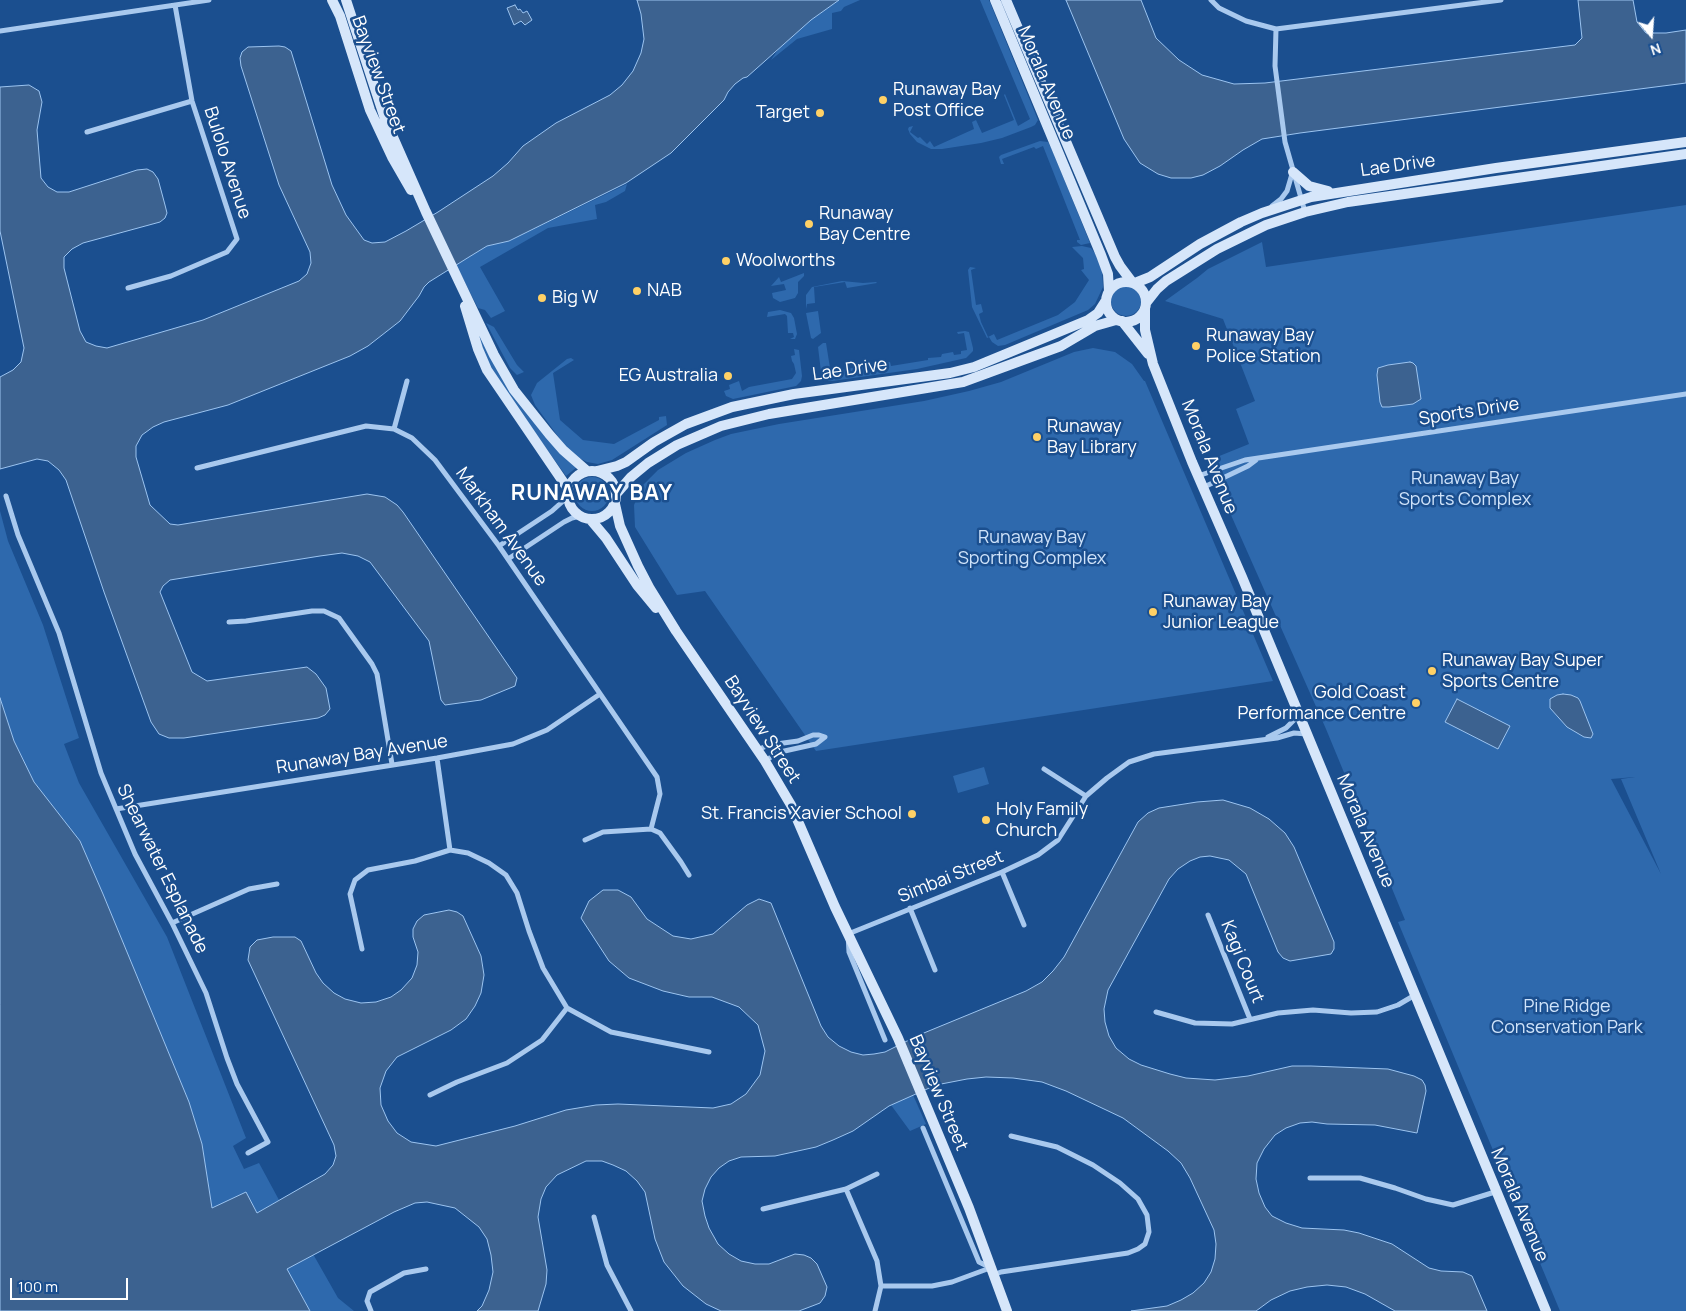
<!DOCTYPE html>
<style>
body{margin:0}
#map{position:relative;width:1686px;height:1311px;overflow:hidden;background:#1b4f8f;font-family:Manrope,sans-serif}
canvas{display:block}
.north{position:absolute;left:1626px;top:10px;width:50px;height:50px;-webkit-text-stroke:4px #1b4f8f;paint-order:stroke;rotate:162deg;font-size:14px;font-weight:700;line-height:20px;text-align:center;color:#fff}
.north::after{content:'';display:block;margin:auto;width:18px;height:22px;background:#fff;clip-path:polygon(50% 0,100% 100%,50% 72%,0 100%)}
.scale{position:absolute;left:10px;top:1278px;width:118px;height:22px;box-sizing:border-box;border:2px solid #fff;border-top:0;padding-left:6px;font-size:15px;line-height:18px;white-space:nowrap;color:#fff;-webkit-text-stroke:4px #1b4f8f;paint-order:stroke}
</style>
<div id="map">
<canvas width="1686" height="1311"></canvas>
<div class="north">N</div>
<div class="scale">100 m</div>
</div>
<script>
const ctx = document.querySelector('canvas').getContext('2d');
ctx.lineJoin = 'round';
function fillPath(path, color) {
  ctx.fillStyle = color;
  ctx.fill(path, 'evenodd');
}
function poly(rows) {
  const path = new Path2D();
  for (const r of rows) {
    if (r.length === 3) {
      path.moveTo(r[0] + r[2], r[1]);
      path.arc(r[0], r[1], r[2], 0, 2 * Math.PI);
      continue;
    }
    path.moveTo(r[0], r[1]);
    for (let i = 2; i < r.length; i += 2) path.lineTo(r[i], r[i + 1]);
  }
  return path;
}
function trace(path, color, width, dash) {
  ctx.strokeStyle = color;
  ctx.lineWidth = width;
  ctx.lineCap = dash ? 'butt' : 'round';
  ctx.setLineDash(dash || []);
  ctx.stroke(path);
}
function write(font, color, halo, rows, align = 'center') {
  ctx.font = font + ' Manrope,sans-serif';
  ctx.lineWidth = 5;
  ctx.setLineDash([]);
  ctx.textBaseline = 'middle';
  ctx.strokeStyle = halo;
  ctx.fillStyle = color;
  for (const [text, x, y, turn = 0] of rows) {
    ctx.save();
    ctx.translate(x, y);
    ctx.rotate((+turn || 0) * Math.PI / 180);
    ctx.textAlign = isNaN(turn) ? turn : align;
    if (halo) ctx.strokeText(text, 0, 0);
    ctx.fillText(text, 0, 0);
    ctx.restore();
  }
}
const green = poly([
 [839,0,860,0,844,7,841,11,832,13,832,29,797,39,771,60,779,48,811,20],
 [980,0,989,0,1038,120,1035,125,1031,127,1002,138,981,143,942,149,931,149,917,142,910,134,908,129,909,127,913,126,910,132,918,138,920,137,927,144,930,141,934,147,974,129,972,122,976,120,982,133,1014,120,1004,95,1005,94,1018,126,1030,119],
 [1040,141,1048,142,1051,147,1090,243,1081,245,1077,242,1077,240,1080,240,1043,146,1036,149,1034,147,1002,159,1004,164,1001,164,999,157,1001,155],
 [627,184,625,191,606,202,595,205,597,219,548,228,480,267,505,311,491,318,485,310,478,308,456,265,487,246,509,241],
 [1686,205,1686,1311,1560,1311,1398,922,1405,920,1326,729,1207,461,1249,444,1236,409,1255,401,1223,319,1165,301,1197,278,1208,269,1262,242,1266,267],
 [1635,777,1621,779,1661,874,1611,779],
 [1082,246,1091,248,1097,256,1102,270,1103,287,1095,304,1088,310,1005,345,998,346,992,342,989,337,987,338,972,307,968,270,970,267,976,268,971,270,976,305,981,304,983,312,979,314,981,322,988,337,994,334,997,340,1058,315,1075,302,1089,280,1081,270,1084,269,1083,258,1072,247],
 [804,273,804,276,798,282,798,293,795,298,780,302,773,298,772,293,786,290,784,284,771,286,779,277,781,282],
 [842,281,863,283,876,282,877,283,847,288,845,282,814,287,815,303,807,304,806,309,806,295,812,287],
 [1126,301,15],
 [461,288,493,359,577,467,566,476,503,388,488,364],
 [780,310,791,313,794,318,797,334,795,339,790,339,794,337,793,333,788,333,787,316,785,314,767,317,768,312],
 [818,311,821,333,813,339,811,338,806,313],
 [486,323,494,327,517,365,524,372,517,375,510,368],
 [965,331,969,332,973,348,973,351,966,358,917,369,832,381,828,381,823,377,821,372,818,347,823,343,826,343,831,374,840,373,840,370,890,362,891,366,928,360,928,358,941,357,942,354,953,352,954,355,961,354,961,351,967,350,964,333,958,334,957,332],
 [1093,348,1115,352,1132,364,1144,381,1145,381,1273,681,816,751,705,591,677,595,635,527,634,505,643,485,658,470,686,453,715,440,731,434,779,424,924,401,969,391,1001,382,1074,352],
 [794,349,799,350,802,376,801,381,796,386,733,399,726,396,724,391,730,389,729,385,739,381,742,391,749,387,792,379,796,373,794,364,792,361,791,356,795,355],
 [571,358,574,360,553,373,560,420,583,440,614,444,659,420,659,417,666,416,667,425,612,460,598,464,587,462,577,457,568,450,535,405,531,395,537,383,567,359],
 [592,494,17],
 [0,511,8,541,43,625,79,738,64,744,79,783,167,937,246,1138,233,1146,244,1169,259,1163,279,1200,257,1213,212,1208,202,1144,189,1102,103,894,80,841,34,782,14,741,0,698],
 [984,767,989,784,958,793,953,776],
 [913,1095,926,1124,910,1131,891,1105],
 [313,1254,338,1298,354,1311,310,1311,286,1269]
]);
const water = poly([
 [637,0,839,0,811,20,747,77,743,78,735,84,728,92,724,100,671,153,626,183,509,241,487,246,469,257,429,282,424,287,419,296,400,321,368,346,350,356,228,405,164,422,153,427,142,435,136,446,136,457,150,505,170,524,178,525,367,494,385,497,397,505,403,512,517,678,515,686,481,700,445,705,441,700,429,641,370,562,358,556,342,553,320,556,170,580,163,586,160,592,192,672,207,681,307,667,316,674,326,688,330,709,325,715,318,718,184,738,169,738,159,734,151,722,104,592,66,480,59,470,48,461,37,459,0,469,0,377,13,370,21,362,24,348,0,231,0,87,29,85,39,91,42,102,37,130,41,178,48,187,57,192,69,192,137,170,147,169,153,172,158,179,165,205,167,213,165,218,160,222,83,243,72,249,64,257,64,268,80,331,86,342,96,346,107,348,203,320,299,281,307,274,311,263,310,252,279,185,241,66,240,58,242,52,248,47,279,46,285,47,291,51,332,185,346,215,364,240,372,243,385,242,406,231,438,212,493,176,508,163,523,146,556,123,610,95,622,85,633,71,641,53,644,39,641,14,637,0],
 [1066,0,1141,0,1156,38,1179,60,1202,75,1234,84,1265,83,1575,45,1582,38,1578,0,1633,0,1637,22,1646,33,1666,33,1686,30,1686,83,1300,133,1262,139,1243,150,1220,166,1203,175,1191,178,1171,178,1158,174,1140,163,1124,139,1066,0],
 [515,5,518,10,520,9,523,13,527,11,532,20,525,25,521,21,514,25,507,8,515,5],
 [1410,362,1413,363,1416,366,1421,399,1413,404,1389,407,1382,407,1380,402,1377,375,1378,368,1388,365,1410,362],
 [1563,694,1571,695,1578,698,1580,701,1593,734,1591,738,1584,737,1567,727,1550,708,1550,699,1557,695,1563,694],
 [0,698,14,741,34,782,80,841,103,894,189,1102,202,1144,212,1208,246,1192,257,1213,325,1174,333,1165,336,1156,334,1145,248,960,250,947,257,940,273,937,295,937,301,941,316,973,323,983,334,993,345,999,361,1003,376,1002,391,997,401,990,412,978,417,965,418,952,413,937,413,929,417,921,424,915,449,910,457,912,463,916,481,956,484,975,481,993,475,1006,466,1019,451,1030,397,1057,386,1071,380,1088,381,1105,388,1121,397,1133,411,1142,436,1146,515,1126,566,1110,596,1105,618,1104,713,1108,731,1104,746,1094,760,1075,765,1051,758,1025,739,1007,712,997,689,997,663,991,629,978,609,961,581,918,589,901,603,890,618,890,631,897,647,919,673,936,691,939,713,934,747,905,759,899,771,903,821,1026,828,1037,839,1046,851,1052,863,1055,874,1054,885,1052,919,1035,1026,991,1042,982,1053,971,1064,957,1138,822,1148,813,1159,808,1197,802,1223,800,1250,808,1269,819,1285,833,1294,847,1334,942,1334,949,1331,954,1290,961,1283,958,1278,952,1246,874,1229,860,1210,856,1200,857,1190,861,1178,869,1169,879,1108,990,1104,1009,1105,1022,1109,1036,1116,1048,1129,1059,1141,1065,1170,1074,1186,1078,1215,1080,1248,1076,1292,1066,1311,1066,1388,1069,1414,1076,1422,1080,1425,1085,1426,1091,1417,1133,1375,1125,1327,1124,1312,1122,1300,1123,1286,1128,1275,1135,1264,1149,1257,1163,1256,1179,1259,1193,1265,1207,1272,1216,1286,1223,1302,1228,1344,1230,1359,1233,1392,1244,1429,1268,1441,1271,1463,1272,1472,1276,1487,1311,1395,1311,1365,1294,1346,1287,1327,1285,1307,1287,1290,1291,1271,1300,1256,1311,1131,1311,1167,1306,1181,1300,1193,1293,1204,1283,1211,1272,1215,1259,1216,1244,1214,1230,1190,1178,1181,1163,1168,1151,1123,1118,1066,1091,1042,1082,1013,1078,986,1077,967,1079,936,1085,889,1106,853,1131,833,1140,816,1147,775,1156,741,1157,729,1161,719,1168,711,1177,705,1189,702,1201,705,1216,709,1228,718,1244,729,1254,741,1261,755,1264,769,1264,795,1254,804,1255,811,1258,817,1264,827,1287,825,1296,820,1303,799,1311,721,1311,706,1304,683,1286,664,1262,655,1239,645,1192,637,1181,626,1171,613,1165,602,1161,586,1161,557,1175,546,1187,541,1199,538,1217,547,1270,546,1284,538,1311,477,1311,482,1306,489,1290,493,1272,491,1255,487,1239,479,1227,455,1208,427,1202,415,1203,394,1212,287,1269,310,1311,0,1311,0,698],
 [1457,699,1510,726,1498,749,1445,722,1457,699]
]);
const street = poly([
 [1211,0,1219,8,1246,21,1276,29,1501,0],
 [1276,29,1275,66,1285,142,1305,212],
 [0,31,209,0],
 [87,132,192,101],
 [1272,206,1281,199,1287,191,1292,174],
 [128,288,171,276,227,252,237,239,192,101,175,5],
 [394,429,407,381],
 [197,468,366,426,394,429,412,438,435,460,499,546,657,777,660,794,651,829],
 [1198,476,1245,460,1686,394],
 [1202,488,1248,466,1256,460],
 [6,496,18,535,59,633,101,773,135,854,172,923,206,993,227,1058,237,1084,268,1142,248,1153],
 [499,546,552,511,562,502,567,496],
 [508,559,564,522,572,518,580,516],
 [229,622,246,621,312,611,324,611,339,618,372,664,377,674,392,764],
 [1268,737,1286,728,1299,715],
 [757,750,769,745,798,741,813,735,819,735,825,737,816,744,780,752,774,755,765,761],
 [437,758,450,850],
 [1044,769,1086,796],
 [116,809,437,758,513,744,547,730,600,694],
 [585,840,603,832,651,829,660,833,681,862,689,875],
 [1002,872,1024,925],
 [910,908,935,970],
 [1208,915,1250,1019],
 [172,923,249,889,277,884],
 [362,949,350,894,355,880,368,870,415,861,450,850,468,853,489,863,506,875,517,893,529,931,543,968,567,1008,611,1032,709,1052],
 [1156,1012,1195,1023,1232,1024,1278,1013,1313,1010,1351,1013,1377,1012,1398,1005,1415,995],
 [885,1040,849,952,848,934,1002,872,1038,855,1058,840,1086,796,1107,778,1129,762,1154,754,1277,738,1294,733,1307,734],
 [430,1095,457,1082,507,1063,542,1040,567,1008],
 [923,1128,979,1262,989,1267],
 [1310,1178,1360,1178,1395,1188,1426,1199,1453,1205,1495,1192],
 [846,1189,877,1261,881,1286,875,1311],
 [763,1209,846,1189,877,1174],
 [594,1217,607,1265,631,1311],
 [993,1275,1001,1272,1128,1253,1138,1249,1145,1244,1149,1232,1147,1215,1138,1199,1120,1183,1093,1165,1057,1147,1011,1136],
 [881,1286,932,1286,952,1282,990,1268],
 [371,1311,367,1301,370,1292,404,1273,426,1269]
]);
const secondary = poly([
 [332,0,340,16,370,110,392,157,411,190],
 [346,0,385,119,426,212,494,355,514,390,549,434,563,450,587,471],
 [995,0,1101,255,1108,274,1109,291],
 [1006,0,1115,257,1120,266,1132,282],
 [1293,172,1309,186,1328,191],
 [1126,302,20],
 [1135,283,1150,277,1200,244,1241,222,1262,213,1311,197,1496,168,1686,142],
 [1146,303,1157,289,1166,281,1217,249,1266,225,1305,212,1348,202,1686,154],
 [465,306,478,349,487,370,568,489],
 [1145,309,1145,330,1153,364,1192,462,1242,577,1546,1311],
 [1122,321,1148,354],
 [592,495,24],
 [597,471,617,466,626,462,654,442,686,424,732,407,794,394,950,373,974,367,1088,320,1098,313,1105,302],
 [617,493,631,477,648,463,677,445,721,426,769,414,963,382,1061,346,1095,326,1116,320],
 [615,504,620,526,638,566,650,589,676,631,765,761,791,805,835,907,898,1038,969,1208,1007,1311],
 [590,519,606,538,637,585,656,608]
]);
const markers = [
 [883,100,5,"#ffd166"],
 [820,113,5,"#ffd166"],
 [809,224,5,"#ffd166"],
 [726,261,5,"#ffd166"],
 [637,291,5,"#ffd166"],
 [542,298,5,"#ffd166"],
 [1196,346,5,"#ffd166"],
 [728,376,5,"#ffd166"],
 [1037,437,5,"#ffd166"],
 [1153,612,5,"#ffd166"],
 [1432,671,5,"#ffd166"],
 [1416,703,5,"#ffd166"],
 [912,814,5,"#ffd166"],
 [986,820,5,"#ffd166"]
];
const streetNames = [
 ["Bayview Street",378,75,70],
 ["Morala Avenue",1046,83,67],
 ["Bulolo Avenue",227,163,72],
 ["Lae Drive",1398,166,-8],
 ["Lae Drive",850,370,-8],
 ["Sports Drive",1469,412,-9],
 ["Morala Avenue",1209,457,68],
 ["Markham Avenue",501,527,54],
 ["Bayview Street",762,730,57],
 ["Runaway Bay Avenue",362,755,-9],
 ["Morala Avenue",1365,831,67],
 ["Shearwater Esplanade",162,869,64],
 ["Simbai Street",951,877,-22],
 ["Kagi Court",1242,962,68],
 ["Bayview Street",938,1093,67],
 ["Morala Avenue",1519,1205,67]
];
const poiNames = [
 ["Runaway Bay",893,90],
 ["Post Office",893,111],
 ["Target",810,113,"right"],
 ["Runaway",819,214],
 ["Bay Centre",819,235],
 ["Woolworths",736,261],
 ["NAB",647,291],
 ["Big W",552,298],
 ["Runaway Bay",1206,336],
 ["Police Station",1206,357],
 ["EG Australia",718,376,"right"],
 ["Runaway",1047,427],
 ["Bay Library",1047,448],
 ["Runaway Bay",1163,602],
 ["Junior League",1163,623],
 ["Runaway Bay Super",1442,661],
 ["Sports Centre",1442,682],
 ["Gold Coast",1406,693,"right"],
 ["Performance Centre",1406,714,"right"],
 ["Holy Family",996,810],
 ["Church",996,831],
 ["St. Francis Xavier School",902,814,"right"]
];
const parkNames = [
 ["Runaway Bay",1465,479],
 ["Sports Complex",1465,500],
 ["Runaway Bay",1032,538],
 ["Sporting Complex",1032,559],
 ["Pine Ridge",1567,1007],
 ["Conservation Park",1567,1028]
];
const districtNames = [
 ["RUNAWAY BAY",592,494]
];
fillPath(green, '#2e69ad');
fillPath(water, '#3c6290');
trace(water, '#9cc4f0', 1);
trace(street, '#a9c9ee', 5);
trace(secondary, '#d6e6fa', 10);
for (const [x, y, r, color] of markers) {
  const dot = new Path2D();
  dot.arc(x, y, r, 0, 2 * Math.PI);
  ctx.fillStyle = color;
  ctx.fill(dot);
  trace(dot, '#1b4f8f', 2);
}
write('18px', '#fff', '#1b4f8f', streetNames);
write('18px', '#fff', '#1b4f8f', poiNames, 'left');
write('18px', '#cfe3fa', '#1b4f8f', parkNames);
ctx.letterSpacing = '1px';
write('bold 22px', '#fff', '#1b4f8f', districtNames);
ctx.letterSpacing = '0px';
</script>
